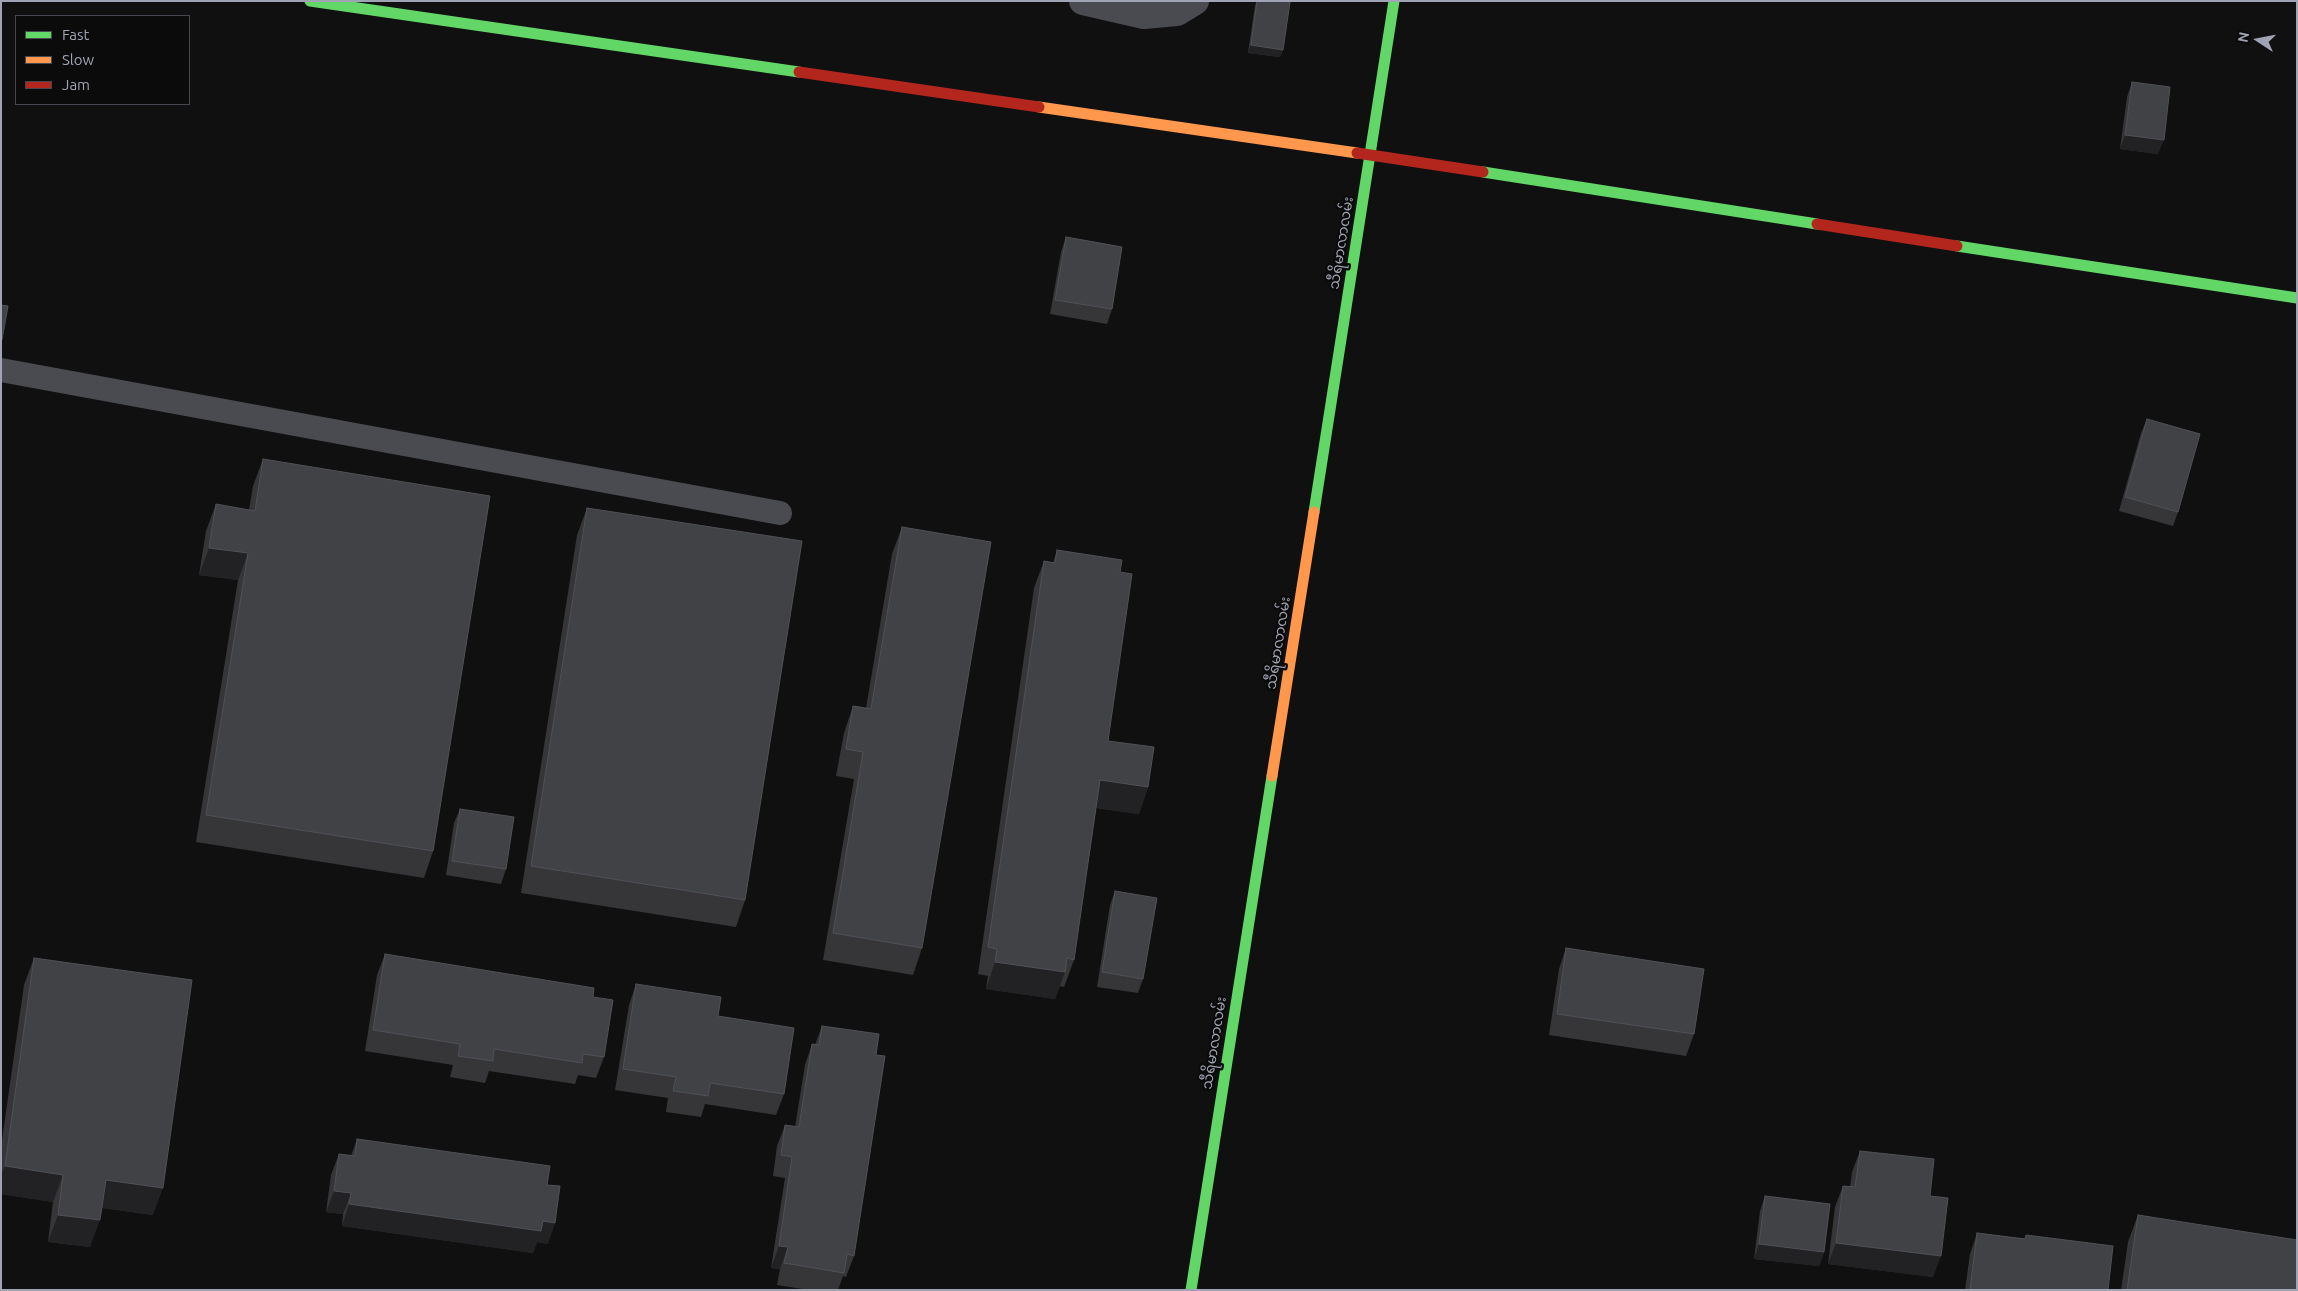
<!DOCTYPE html>
<meta charset="utf-8">
<style>
body{margin:0}
#map{position:relative;width:2298px;height:1291px;overflow:hidden;background:#101011;font-family:Ubuntu,sans-serif}
canvas{display:block}
.frame{position:absolute;inset:0;border:2px solid #a0a3b3;pointer-events:none}
.legend{position:absolute;left:15px;top:15px;width:175px;height:90px;box-sizing:border-box;background:#0b0b0c;border:1px solid #47484f;margin:0;padding:6px 9px;list-style:none;font-size:15px;color:#a0a3b3}
.legend li{display:flex;align-items:center;gap:10px;height:25px}
.legend b{width:25px;border:1px solid #47484f}
.north{position:absolute;left:2233px;top:15px;width:50px;height:50px;-webkit-text-stroke:4px #0b0b0c;paint-order:stroke;rotate:281deg;font-size:14px;font-weight:700;line-height:20px;text-align:center;color:#a0a3b3}
.north::after{content:'';display:block;margin:auto;width:18px;height:22px;background:#a0a3b3;clip-path:polygon(50% 0,100% 100%,50% 72%,0 100%)}
</style>
<div id="map">
<canvas width="2298" height="1291"></canvas>
<div class="frame"></div>
<ul class="legend">
<li><b style="height:6px;background:#63d668"></b>Fast</li>
<li><b style="height:6px;background:#ff974d"></b>Slow</li>
<li><b style="height:6px;background:#b3261e"></b>Jam</li>
</ul>
<div class="north">N</div>
</div>
<script>
const ctx = document.querySelector('canvas').getContext('2d');
ctx.lineJoin = 'round';
function poly(rows) {
  const path = new Path2D();
  for (const r of rows) {
    path.moveTo(r[0], r[1]);
    for (let i = 2; i < r.length; i += 2) path.lineTo(r[i], r[i + 1]);
  }
  return path;
}
function trace(path, color, width, dash) {
  ctx.strokeStyle = color;
  ctx.lineWidth = width;
  ctx.lineCap = dash ? 'butt' : 'round';
  ctx.setLineDash(dash || []);
  ctx.stroke(path);
}
function fillPath(path, color) {
  ctx.fillStyle = color;
  ctx.fill(path, 'evenodd');
}
function write(font, color, halo, rows, align = 'center') {
  ctx.font = font + ' Ubuntu,"Noto Sans Myanmar",sans-serif';
  ctx.lineWidth = 4.5;
  ctx.setLineDash([]);
  ctx.textBaseline = 'middle';
  ctx.strokeStyle = halo;
  ctx.fillStyle = color;
  for (const [text, x, y, turn = 0] of rows) {
    ctx.save();
    ctx.translate(x, y);
    ctx.rotate((+turn || 0) * Math.PI / 180);
    ctx.textAlign = isNaN(turn) ? turn : align;
    if (halo) ctx.strokeText(text, 0, 0);
    ctx.fillText(text, 0, 0);
    ctx.restore();
  }
}
const lane = poly([
 [1,370,780,513]
]);
const street = poly([
 [1083,1,1144,15,1177,12,1195,1]
]);
const fast = poly([
 [310,1,799,72],
 [1483,172,1817,224],
 [1957,246,2297,298],
 [1314,512,1394,1],
 [1191,1290,1272,776]
]);
const slow = poly([
 [1039,107,1357,153],
 [1272,776,1314,512]
]);
const jam = poly([
 [799,72,1039,107],
 [1357,153,1483,172],
 [1817,224,1957,246]
]);
const wall = poly([
 [1257,1,1283,50,1280,57,1248,53,1255,5],
 [2132,82,2158,154,2120,149,2127,97],
 [1066,237,1112,309,1107,324,1050,314,1061,252],
 [2147,419,2178,512,2173,526,2119,511,2141,433],
 [263,459,433,851,424,878,196,842,238,580,199,575,206,531,216,504,249,510,253,486],
 [587,508,745,900,736,927,521,893,577,535],
 [902,527,922,948,913,975,823,960,854,779,836,776,844,733,853,706,866,708,892,554],
 [1057,550,1120,572,1108,741,1148,787,1139,814,1096,808,1074,960,1064,987,1060,986,1055,999,986,989,988,976,978,974,1034,588,1044,561,1053,563],
 [460,809,506,869,501,884,446,875,454,823],
 [1115,891,1143,979,1138,993,1097,987,1110,905],
 [1566,948,1694,1034,1686,1056,1549,1035,1559,969],
 [385,954,593,997,604,1057,596,1078,578,1075,575,1084,489,1071,485,1083,450,1077,453,1065,365,1051,377,975],
 [34,958,153,1215,102,1208,90,1247,48,1242,53,1202,1,1194,1,1147,24,985],
 [636,984,718,1016,784,1094,776,1115,705,1104,701,1117,666,1112,668,1098,615,1090,629,1005],
 [822,1026,854,1256,846,1277,843,1276,838,1290,809,1290,777,1285,780,1269,771,1268,785,1178,773,1176,777,1146,785,1125,795,1127,805,1065,812,1044,815,1045],
 [357,1139,547,1185,548,1244,537,1242,533,1253,342,1226,343,1214,326,1212,331,1175,339,1154,351,1156],
 [1860,1151,1930,1196,1933,1277,1828,1264,1835,1207,1843,1186,1850,1187,1852,1172],
 [1765,1196,1824,1252,1819,1266,1754,1259,1760,1211],
 [2138,1215,2297,1290,2121,1290,2128,1242],
 [1977,1233,2025,1239,2026,1235,2108,1290,1965,1290,1970,1254]
]);
const shadedWall = poly([
 [1251,45,1283,50,1280,57,1248,53],
 [2125,135,2164,140,2158,154,2120,149],
 [209,548,248,553,238,580,199,575],
 [1100,780,1148,787,1139,814,1091,807],
 [995,962,1065,972,1055,999,986,989],
 [5,1166,63,1175,53,1202,1,1194,1,1175],
 [106,1180,163,1188,153,1215,96,1207],
 [334,1191,351,1193,343,1214,326,1212],
 [349,1204,543,1221,555,1223,548,1244,537,1242,533,1253,342,1226],
 [58,1215,100,1220,90,1247,48,1242],
 [1836,1243,1941,1256,1933,1277,1828,1264],
 [1759,1244,1824,1252,1819,1266,1754,1259],
 [779,1246,788,1247,780,1269,771,1268]
]);
const building = poly([
 [1257,1,1282,1,1290,2,1283,50,1251,45,1257,1],
 [2132,82,2170,87,2164,140,2125,135,2132,82],
 [1066,237,1122,247,1112,309,1055,300,1066,237],
 [1,305,8,306,2,340,1,340,1,305],
 [2147,419,2200,434,2178,512,2125,497,2147,419],
 [263,459,490,496,433,851,206,815,248,553,209,548,216,504,255,511,263,459],
 [587,508,802,541,745,900,531,866,587,508],
 [902,527,991,542,922,948,833,933,863,752,846,749,853,706,871,709,902,527],
 [1057,550,1122,560,1120,572,1132,574,1108,741,1154,747,1148,787,1100,780,1074,960,1067,958,1065,972,995,962,997,949,988,947,1044,561,1055,563,1057,550],
 [460,809,514,817,506,869,452,861,460,809],
 [1115,891,1157,898,1143,979,1102,972,1115,891],
 [1566,948,1704,969,1694,1034,1557,1014,1566,948],
 [385,954,594,988,593,997,613,1000,604,1057,583,1054,582,1063,494,1049,493,1061,458,1056,460,1044,373,1030,385,954],
 [34,958,192,980,163,1188,106,1180,100,1220,58,1215,63,1175,5,1166,34,958],
 [636,984,721,997,718,1016,794,1028,784,1094,710,1083,708,1096,673,1091,676,1077,623,1069,636,984],
 [822,1026,879,1034,876,1055,885,1056,854,1256,847,1254,844,1273,784,1263,788,1247,779,1246,792,1157,781,1155,785,1125,799,1127,812,1044,819,1045,822,1026],
 [357,1139,550,1166,547,1185,560,1186,555,1223,543,1221,541,1231,349,1204,351,1193,334,1191,339,1154,355,1156,357,1139],
 [1860,1151,1934,1159,1930,1196,1948,1198,1941,1256,1836,1243,1843,1186,1855,1187,1860,1151],
 [1765,1196,1830,1204,1824,1252,1759,1244,1765,1196],
 [2138,1215,2297,1240,2297,1290,2127,1290,2138,1215],
 [1977,1233,2025,1239,2026,1235,2113,1246,2108,1290,1970,1290,1977,1233]
]);
const streetNames = [
 ["သီရိမာလာလမ်း",1341,243,-81],
 ["သီရိမာလာလမ်း",1278,643,-81],
 ["သီရိမာလာလမ်း",1214,1043,-81]
];
trace(lane, '#4a4b51', 24);
trace(street, '#4a4b51', 28);
trace(fast, '#63d668', 11);
trace(slow, '#ff974d', 11);
trace(jam, '#b3261e', 11);
fillPath(wall, '#363639');
fillPath(shadedWall, '#222224');
fillPath(building, '#414246');
trace(building, '#505157', 1);
write('14px', '#a0a3b3', '#0b0b0c', streetNames);
</script>
